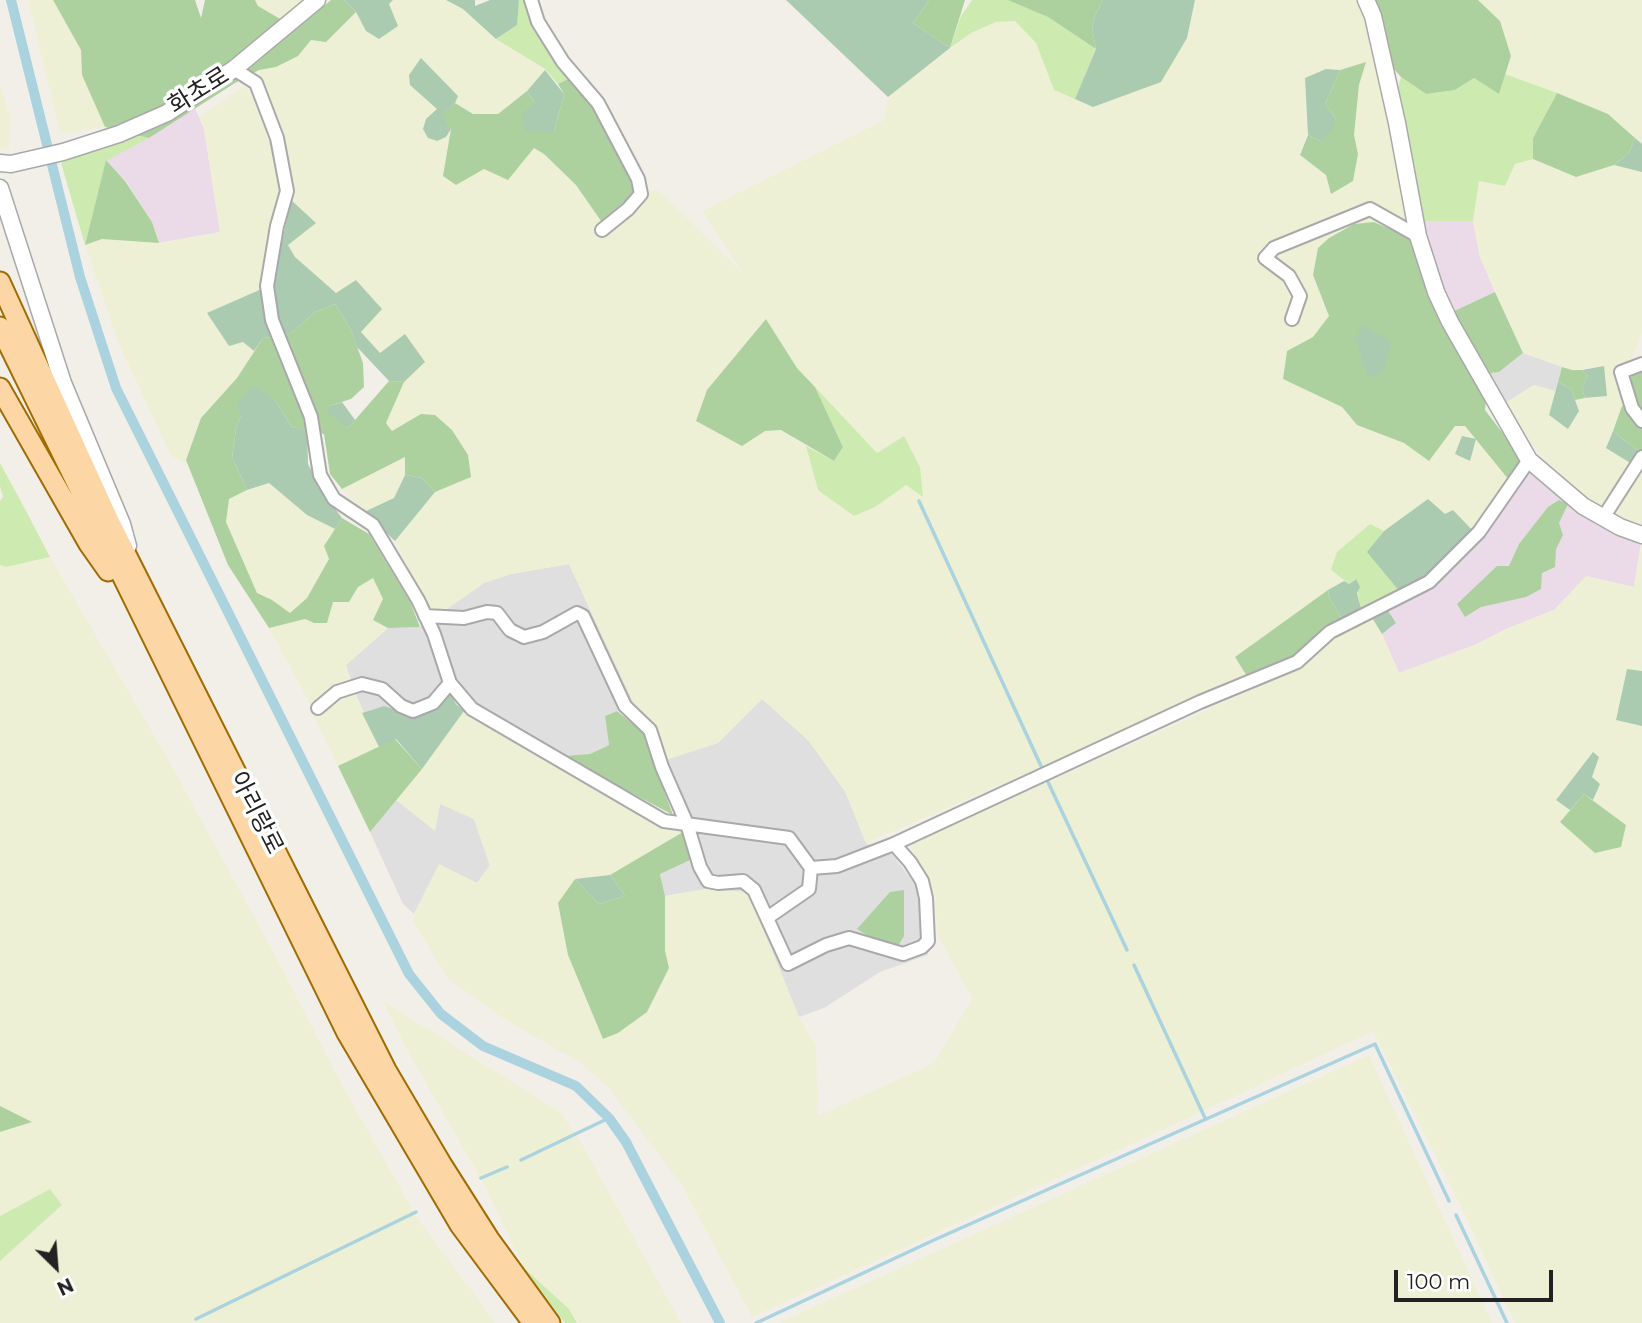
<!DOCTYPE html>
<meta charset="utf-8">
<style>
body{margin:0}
#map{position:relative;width:1642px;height:1323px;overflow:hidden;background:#f2efe9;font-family:Montserrat,sans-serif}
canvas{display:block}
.north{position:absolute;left:21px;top:1232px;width:70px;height:70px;-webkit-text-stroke:5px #fff;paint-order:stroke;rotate:155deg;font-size:19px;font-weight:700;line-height:28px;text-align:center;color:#222}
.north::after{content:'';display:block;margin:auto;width:24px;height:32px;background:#222;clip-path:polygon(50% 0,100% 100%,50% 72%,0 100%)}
.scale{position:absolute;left:1394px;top:1270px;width:159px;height:32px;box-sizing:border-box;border:4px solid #222;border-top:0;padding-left:9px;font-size:21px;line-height:24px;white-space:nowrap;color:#222;-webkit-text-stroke:5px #fff;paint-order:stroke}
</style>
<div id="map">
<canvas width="1642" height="1323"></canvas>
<div class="north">N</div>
<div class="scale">100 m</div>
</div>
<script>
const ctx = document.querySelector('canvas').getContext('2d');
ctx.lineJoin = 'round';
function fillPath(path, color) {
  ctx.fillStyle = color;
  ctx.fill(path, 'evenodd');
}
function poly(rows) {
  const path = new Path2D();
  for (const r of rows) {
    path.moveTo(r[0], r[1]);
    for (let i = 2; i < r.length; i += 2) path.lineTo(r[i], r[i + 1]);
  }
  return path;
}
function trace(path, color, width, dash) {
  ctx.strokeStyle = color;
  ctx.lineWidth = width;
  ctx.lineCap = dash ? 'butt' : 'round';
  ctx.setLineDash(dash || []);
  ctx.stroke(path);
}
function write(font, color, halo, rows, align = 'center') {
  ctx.font = font + ' Montserrat,"Noto Sans KR",sans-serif';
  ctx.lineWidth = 7;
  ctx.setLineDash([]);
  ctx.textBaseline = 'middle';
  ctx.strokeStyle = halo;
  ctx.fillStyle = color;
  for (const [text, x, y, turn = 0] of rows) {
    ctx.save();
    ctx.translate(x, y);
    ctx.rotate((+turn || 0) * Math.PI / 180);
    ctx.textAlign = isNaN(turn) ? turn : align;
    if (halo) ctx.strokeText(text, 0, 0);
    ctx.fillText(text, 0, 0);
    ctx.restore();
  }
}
const residential = poly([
 [1523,353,1562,367,1558,382,1555,391,1534,385,1504,404,1484,374,1499,372],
 [569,564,634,704,605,716,609,745,590,754,562,756,451,694,419,717,384,706,362,713,346,665,388,628,420,627,484,583,511,574],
 [762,699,808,740,845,791,866,843,893,855,917,887,928,955,880,972,824,1008,799,1017,748,893,706,889,665,896,660,873,692,858,683,832,668,759,718,743],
 [395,799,435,830,440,803,474,819,490,866,477,883,439,865,414,914,403,904,370,832]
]);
const industrial = poly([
 [195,108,204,128,220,232,159,243,152,222,126,181,106,160,149,138],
 [1424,221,1473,221,1480,257,1495,292,1452,312,1429,254],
 [1526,470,1578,509,1620,535,1641,543,1634,587,1586,577,1554,610,1506,629,1475,645,1399,673,1382,634,1396,623,1387,609,1429,586]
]);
const farmland = poly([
 [28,0,53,0,56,3,81,50,82,75,105,127,60,134],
 [255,0,302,0,281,18,258,6],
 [393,0,446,0,463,9,496,39,545,70,527,91,498,114,473,114,455,103,457,95,437,110,446,137,451,129,449,148,456,184,484,169,534,148,544,154,576,185,601,221,616,229,651,191,658,190,743,273,702,211,884,120,888,97,971,33,996,22,1015,21,1036,43,1054,90,1187,38,1195,0,1359,0,1378,51,1412,239,1374,222,1354,224,1329,238,1313,275,1329,316,1313,337,1287,351,1283,378,1342,407,1357,425,1404,443,1429,460,1455,426,1465,426,1509,480,1473,531,1453,510,1446,515,1428,499,1384,531,1370,524,1331,570,1344,581,1328,590,1235,657,1248,678,866,843,845,791,808,740,762,699,718,743,668,759,657,726,634,704,569,564,511,574,484,583,440,614,427,604,395,541,435,492,471,477,421,414,392,432,385,423,404,382,424,362,380,354,361,332,381,309,356,280,336,293,295,257,288,245,292,178,259,70,276,67,298,56,311,40,326,41,356,12,366,31],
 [1365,63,1359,85,1353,135,1358,154,1331,194,1326,175,1300,155,1326,69,1340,70],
 [766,319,797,368,877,453,903,437,923,496,906,485,875,507,818,490,806,446,781,430,765,431],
 [1478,0,1642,0,1642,144,1608,114,1505,74,1511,56,1500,21],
 [0,85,11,118,9,148,0,149],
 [243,86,253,93,272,149,280,189,261,290,207,314,254,351,237,378,201,418,186,459,188,465,171,456,117,340,85,245,102,239,159,243,220,232,204,129,199,118],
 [1533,159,1576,177,1614,165,1642,172,1642,334,1631,360,1634,397,1622,406,1606,447,1632,464,1602,509,1552,472,1504,404,1534,385,1555,391,1549,415,1579,411,1575,400,1607,396,1603,366,1572,370,1523,353,1480,257,1473,221,1479,181,1505,186,1515,164],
 [405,457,405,475,394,498,364,512,342,489],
 [1642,465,1642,524,1612,513],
 [268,483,307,515,335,529,325,546,330,559,307,598,290,614,272,600,257,594,226,522,228,499],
 [1642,544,1642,671,1627,669,1616,719,1642,726,1642,1323,1515,1323,1464,1213,1373,1031,1171,1126,752,1317,683,1187,608,1087,580,1063,501,1017,448,979,413,921,414,914,439,864,477,883,490,865,474,819,440,804,435,831,395,799,422,769,464,711,540,758,683,832,610,875,575,879,603,1039,618,1033,668,969,665,951,665,896,706,889,748,892,799,1017,816,1046,818,1116,934,1063,972,998,938,936,934,891,910,845,1299,668,1336,635,1371,616,1382,634,1399,673,1475,645,1506,629,1554,610,1586,576,1634,587],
 [1592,752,1599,757,1592,777,1600,785,1593,800,1626,825,1560,823,1570,810,1556,800],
 [50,557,165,754,266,938,346,1092,418,1219,496,1323,0,1323,0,1261,62,1205,50,1189,0,1216,0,1132,32,1122,0,1106,0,565,6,567],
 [373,578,383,599,373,620,388,628,346,665,350,678,310,704,269,628,305,619,314,623,333,602,349,602,358,587],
 [355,692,379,747,338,766,314,717],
 [383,1001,560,1112,582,1144,681,1323,577,1323,569,1309,524,1268,485,1186,407,1050],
 [1369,1055,1492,1323,778,1323]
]);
const grass = poly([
 [519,0,525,0,536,31,568,79,558,84,545,69,496,39,516,25],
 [972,0,1013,0,1048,17,1096,49,1075,99,1054,90,1036,43,1015,21,996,22,971,33,950,48,961,16],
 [1505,74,1557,93,1533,138,1533,159,1515,164,1505,186,1479,181,1473,221,1424,221,1396,95,1401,77,1426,94,1455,90,1474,78,1499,93],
 [136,134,149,138,106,161,85,245,61,163],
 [815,387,877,453,904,436,920,467,923,497,906,485,875,507,854,516,818,490,806,446,834,461,843,447],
 [0,463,24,507,50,557,6,567,0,565,0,501,3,497,0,486],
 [1370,524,1384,531,1368,552,1400,592,1361,608,1355,579,1349,584,1331,570,1337,552],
 [50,1189,62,1205,0,1261,0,1216],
 [524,1268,569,1309,577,1323,565,1323]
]);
const forest = poly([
 [53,0,195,0,201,18,205,0,255,0,258,6,296,28,331,0,344,0,356,12,326,42,311,40,298,56,276,67,259,70,235,83,149,138,105,127,82,75,81,50],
 [929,0,965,0,950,48,913,23],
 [1008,0,1103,0,1095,16,1092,28,1096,49,1048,17],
 [1372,0,1478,0,1500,21,1511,56,1499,94,1474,78,1455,90,1426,94,1401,77,1370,42,1374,8],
 [1366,62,1359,85,1354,135,1358,154,1353,181,1331,194,1326,175,1300,155,1308,135,1320,141,1336,119,1325,104,1340,70],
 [568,79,598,113,628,172,636,192,601,221,576,185,544,154,534,148,508,180,484,169,456,185,443,176,451,129,441,115,455,103,473,114,498,114,527,91,554,132,564,94,558,84],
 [1557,93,1608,114,1635,138,1629,153,1614,165,1576,177,1533,159,1533,138],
 [106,160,125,181,152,222,159,243,102,239,85,245],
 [1374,222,1412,239,1436,281,1426,289,1486,401,1485,410,1524,461,1509,480,1465,426,1455,426,1429,461,1404,443,1357,425,1342,407,1283,379,1287,351,1313,337,1329,316,1313,275,1318,248,1329,238,1354,224],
 [1495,292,1523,353,1499,372,1484,374,1452,312],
 [335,304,351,330,363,363,364,387,351,399,329,406,348,428,389,381,404,382,386,423,392,431,421,414,435,415,452,430,468,455,471,477,435,492,422,478,405,475,405,457,342,489,330,474,324,434,292,427,274,399,241,415,236,429,232,457,247,490,229,499,226,522,257,593,272,600,290,613,307,598,329,559,324,546,342,518,369,534,410,602,420,627,388,628,373,620,383,599,373,578,358,587,349,602,333,602,327,623,314,623,305,619,269,628,228,565,186,460,201,418,237,378,263,338,290,334,315,312],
 [766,319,797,368,815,387,843,447,834,461,781,430,765,431,742,446,696,421,707,390],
 [1562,367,1572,370,1582,370,1588,376,1582,388,1585,398,1575,400,1571,389,1558,382],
 [1640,369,1642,372,1642,450,1639,452,1613,431,1622,406,1634,397,1630,378],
 [1559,500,1568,504,1559,523,1563,535,1556,549,1555,567,1542,573,1541,589,1526,597,1481,607,1465,617,1457,604,1497,566,1509,566,1519,544,1548,507],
 [1328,590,1329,597,1342,619,1296,658,1248,678,1235,657],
 [617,711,646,735,648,748,673,815,562,756,590,754,609,745,605,716],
 [395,739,422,769,370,832,338,766],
 [1584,794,1626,825,1621,847,1595,853,1560,822],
 [683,832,692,859,660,874,665,896,665,951,669,968,647,1012,618,1033,603,1039,568,955,558,903,575,879,599,904,625,896,610,875],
 [904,890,904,936,898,946,875,940,857,929,890,892],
 [0,1106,32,1122,0,1132]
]);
const cemetery = poly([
 [344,0,393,0,389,4,398,26,379,39,366,31,356,12],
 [446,0,475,0,475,6,490,0,519,0,517,25,496,39,463,9],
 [786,0,929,0,913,23,950,48,888,97],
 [1103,0,1195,0,1187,38,1161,82,1093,107,1075,99,1096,49,1092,28,1095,16],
 [421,58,458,96,455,103,442,115,451,129,446,137,437,141,428,138,423,129,426,119,437,109,410,85,409,75],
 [1326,69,1340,70,1325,104,1336,119,1332,131,1320,141,1308,135,1305,78],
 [545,70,564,94,554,132,526,132,520,115,535,103,527,91],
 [1635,138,1642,144,1642,172,1614,165,1629,153],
 [291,200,316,223,288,245,295,257,336,293,356,280,382,309,361,332,380,353,405,334,425,362,404,382,389,381,357,347,351,330,335,304,315,312,290,334,263,338,254,351,243,342,229,346,207,313,273,284],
 [1362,325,1391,341,1384,371,1375,377,1367,375,1356,340],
 [1604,366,1607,396,1585,398,1582,388,1588,376,1582,370],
 [1558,382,1571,389,1579,411,1568,429,1549,415],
 [253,386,274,399,292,427,307,430,308,464,321,490,342,518,335,529,307,515,269,483,247,490,232,457,236,429,241,415,236,404],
 [342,402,355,420,348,428,327,412,329,406],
 [1613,431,1639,452,1632,464,1606,448],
 [1462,436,1476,439,1470,461,1455,454],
 [405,475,422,478,435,492,395,541,364,512,394,498],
 [1428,499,1445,514,1453,510,1473,531,1430,574,1400,592,1367,552,1384,531],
 [1356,579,1360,587,1357,593,1361,608,1342,619,1329,597,1328,590,1344,581,1349,584],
 [1387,609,1396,623,1382,634,1371,616],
 [1627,669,1642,671,1642,726,1616,720],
 [451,694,456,704,464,711,422,769,396,739,379,747,362,713,384,706,419,717],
 [1593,752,1599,757,1592,777,1600,784,1593,800,1584,794,1570,810,1556,800],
 [610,875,625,896,599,904,575,879]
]);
const stream = poly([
 [919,501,1041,766],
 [1048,782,1127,950],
 [1134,965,1205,1118],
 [521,1160,609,1118],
 [481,1178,507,1167],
 [1456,1215,1507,1323],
 [196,1319,416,1212],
 [756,1323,934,1240,1375,1044,1449,1201]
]);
const canal = poly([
 [11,0,80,277,116,388,409,974,441,1014,483,1046,576,1086,609,1118,626,1142,720,1323]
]);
const minor = poly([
 [531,0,538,22,563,62,598,103,638,179,641,194,628,209,602,230],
 [234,69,256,83,277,138,287,191,277,226,267,286,272,320,311,417,320,475,334,499,373,525,418,600,434,634,450,683,472,709,664,821,789,838,811,868,837,866,894,844,1200,702,1297,662,1330,632,1429,582,1479,532,1529,460],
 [1292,319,1300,296,1289,276,1265,258,1274,248,1370,209,1418,236],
 [1642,364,1621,372,1632,408,1642,421],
 [1603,518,1642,457],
 [425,616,464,618,487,612,497,613,510,630,524,637,543,632,577,613,583,616,625,706,650,730,662,767,687,824,700,867,708,881,718,883,743,881,754,890,788,964,826,945,849,938,903,954,922,947,928,941,926,898,922,881,910,862,894,844],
 [318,708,337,692,362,684,382,689,401,706,413,711,433,703,450,683],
 [767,918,809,889,811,868]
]);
const tertiary = poly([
 [1366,0,1373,16,1397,123,1418,236,1436,292,1450,322,1529,460,1583,506,1620,527,1642,535],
 [0,163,11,164,63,152,119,134,167,113,234,69,317,0],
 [0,188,63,383,122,524,128,546]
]);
const primary = poly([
 [0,282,108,519,386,1070,442,1165,489,1239,550,1323],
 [0,327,347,1033,460,1225,533,1323],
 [0,388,89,544,108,571]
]);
const streetNames = [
 ["화초로",199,91,-32],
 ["아리랑로",256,813,63]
];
fillPath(residential, '#e0dfdf');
fillPath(industrial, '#ebdbe8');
fillPath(farmland, '#eef0d5');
fillPath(grass, '#cdebb0');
fillPath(forest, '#add19e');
fillPath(cemetery, '#aacbaf');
trace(stream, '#aad3df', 3.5);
trace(canal, '#aad3df', 10);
trace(minor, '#a9a9a9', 16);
trace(tertiary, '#a9a9a9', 19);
trace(primary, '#a06b00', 23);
trace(minor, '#fff', 12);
trace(tertiary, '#fff', 16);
trace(primary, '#fcd6a4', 19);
write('24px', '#222', '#fff', streetNames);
</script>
